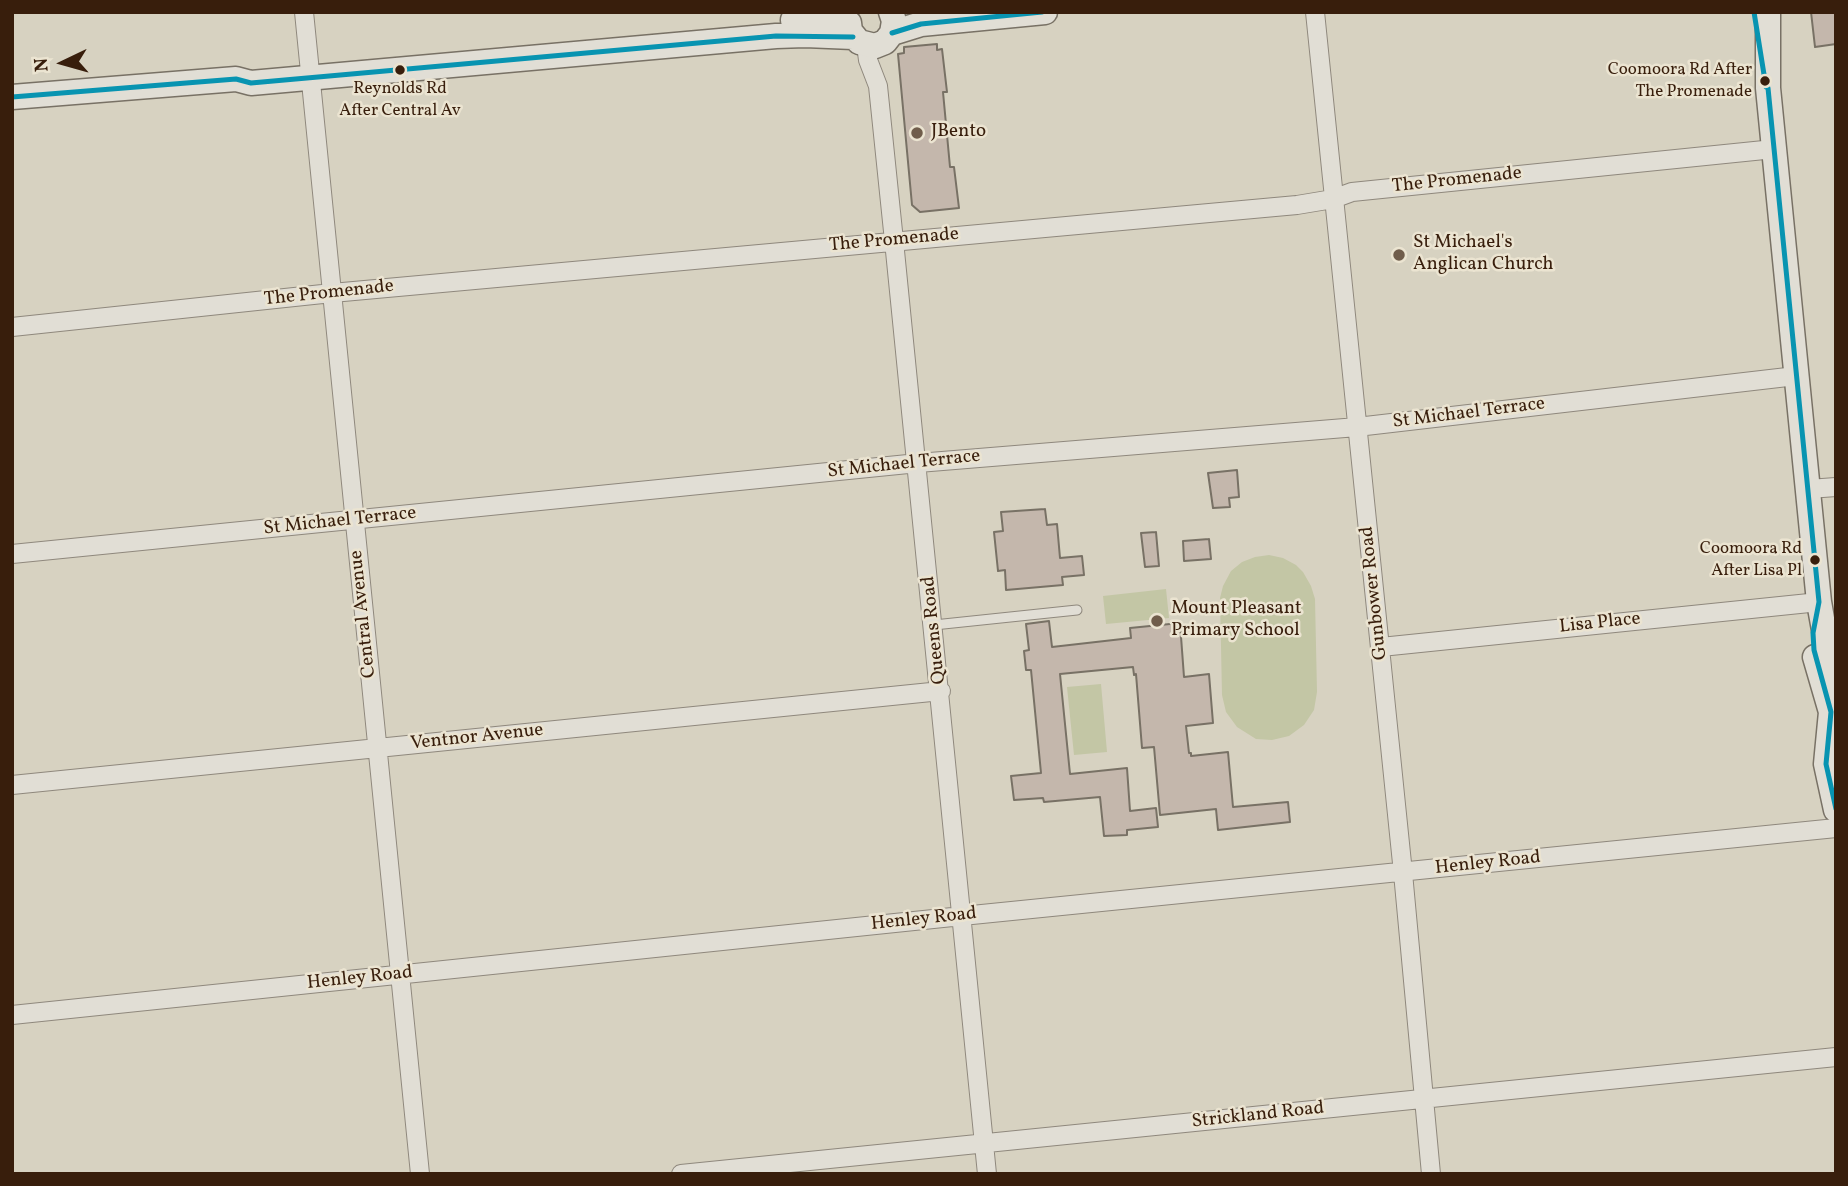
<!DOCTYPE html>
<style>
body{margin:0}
#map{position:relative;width:1848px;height:1186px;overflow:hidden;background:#d7d2c1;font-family:Vollkorn,serif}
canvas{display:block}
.frame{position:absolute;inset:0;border:14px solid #381e0c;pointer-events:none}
.north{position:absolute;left:28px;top:28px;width:70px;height:70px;-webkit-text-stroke:5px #ebe4d1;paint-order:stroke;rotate:265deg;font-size:19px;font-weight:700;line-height:28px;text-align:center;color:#381e0c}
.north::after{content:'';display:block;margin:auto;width:24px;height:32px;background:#381e0c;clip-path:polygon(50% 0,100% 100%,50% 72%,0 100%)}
</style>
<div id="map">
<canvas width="1848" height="1186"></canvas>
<div class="frame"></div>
<div class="north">N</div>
</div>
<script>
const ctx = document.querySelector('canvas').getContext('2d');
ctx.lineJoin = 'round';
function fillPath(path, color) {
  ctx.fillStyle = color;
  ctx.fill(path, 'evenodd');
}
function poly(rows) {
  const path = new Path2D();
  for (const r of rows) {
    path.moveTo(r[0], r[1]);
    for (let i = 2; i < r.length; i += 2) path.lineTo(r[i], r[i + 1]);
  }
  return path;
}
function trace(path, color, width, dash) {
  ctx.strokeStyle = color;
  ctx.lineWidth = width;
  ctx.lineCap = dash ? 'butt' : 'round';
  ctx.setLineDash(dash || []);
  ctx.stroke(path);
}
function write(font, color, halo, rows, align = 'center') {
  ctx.font = font + ' Vollkorn,serif';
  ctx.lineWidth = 5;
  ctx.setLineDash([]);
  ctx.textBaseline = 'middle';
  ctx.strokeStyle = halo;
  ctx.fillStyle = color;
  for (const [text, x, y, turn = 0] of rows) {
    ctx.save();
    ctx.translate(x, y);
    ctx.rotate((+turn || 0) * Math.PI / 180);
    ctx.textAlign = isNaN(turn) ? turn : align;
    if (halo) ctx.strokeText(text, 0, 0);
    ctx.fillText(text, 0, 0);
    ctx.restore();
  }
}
const green = poly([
 [1269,555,1283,558,1296,565,1303,572,1311,586,1315,599,1317,692,1314,710,1304,725,1289,736,1272,740,1256,739,1237,727,1226,712,1222,695,1220,598,1223,586,1231,571,1242,562,1255,557],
 [1166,589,1169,618,1106,624,1103,596],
 [1101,684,1107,752,1074,755,1067,687]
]);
const building = poly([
 [1811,12,1836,12,1836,44,1815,47,1811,12],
 [937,44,937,50,942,49,947,92,943,92,950,167,954,167,959,208,920,212,912,205,898,54,904,53,904,47,937,44],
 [1237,470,1239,497,1229,498,1230,507,1213,508,1208,473,1237,470],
 [1045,509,1047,525,1057,524,1060,558,1082,556,1084,575,1062,577,1063,585,1006,590,1005,570,998,571,994,532,1003,531,1001,512,1045,509],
 [1156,532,1159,566,1145,567,1141,533,1156,532],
 [1209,539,1211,559,1184,561,1183,541,1209,539],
 [1049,621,1052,647,1131,638,1130,628,1180,623,1184,677,1209,674,1213,723,1186,726,1189,753,1191,753,1191,756,1228,752,1233,807,1288,802,1290,822,1218,830,1216,809,1160,815,1154,747,1142,748,1136,674,1134,675,1133,667,1060,674,1070,774,1127,768,1130,811,1156,808,1158,827,1127,830,1127,835,1104,836,1100,797,1044,802,1043,798,1014,800,1011,776,1041,773,1031,670,1026,670,1024,651,1029,650,1026,624,1049,621]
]);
const lane = poly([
 [934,625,1077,610]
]);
const street = poly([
 [304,12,420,1174],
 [1315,12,1403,873,1431,1174],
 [866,45,868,60,878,86,894,241,987,1174],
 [12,327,332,293,1297,205,1333,199,1352,192,1774,149],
 [1809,489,1836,487],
 [12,554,918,463,1357,427,1796,376],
 [1381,647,1819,602],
 [12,785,941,691],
 [12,1015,962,916,1836,828],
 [681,1174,1836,1057]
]);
const secondary = poly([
 [1768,12,1768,88,1819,602,1830,663,1836,676],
 [793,20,824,19,845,12],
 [849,23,850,31,859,42,875,46,885,42,892,33,894,21,891,12],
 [892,33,921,24,1045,12],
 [12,97,236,79,251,83,776,36,805,35,853,37],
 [1815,657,1831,712,1826,764,1836,810]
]);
const bus1 = poly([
 [1754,12,1766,87,1768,88,1819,602,1813,633,1814,650,1831,712,1826,764,1836,809],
 [892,33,921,24,1042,12],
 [12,97,236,79,251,83,776,36,853,37]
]);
const markers = [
 [400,70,6,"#381e0c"],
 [1765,81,6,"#381e0c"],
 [917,133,7,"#705d4b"],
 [1399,255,7,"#705d4b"],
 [1815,560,6,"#381e0c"],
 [1157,621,7,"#705d4b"]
];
const busNames = [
 ["Coomoora Rd After",1752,71],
 ["The Promenade",1752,93],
 ["Reynolds Rd",400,90,"center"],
 ["After Central Av",400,112,"center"],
 ["Coomoora Rd",1802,550],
 ["After Lisa Pl",1802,572]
];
const poiNames = [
 ["JBento",931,133],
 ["St Michael's",1413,244],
 ["Anglican Church",1413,266],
 ["Mount Pleasant",1171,610],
 ["Primary School",1171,632]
];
const streetNames = [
 ["The Promenade",1457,181,-6],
 ["The Promenade",894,241,-5],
 ["The Promenade",329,294,-6],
 ["St Michael Terrace",1469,414,-7],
 ["St Michael Terrace",904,465,-6],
 ["St Michael Terrace",340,522,-6],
 ["Gunbower Road",1375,593,-96],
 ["Central Avenue",364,614,-96],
 ["Lisa Place",1600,624,-6],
 ["Queens Road",935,630,-96],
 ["Ventnor Avenue",477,738,-6],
 ["Henley Road",1488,864,-6],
 ["Henley Road",924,920,-6],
 ["Henley Road",360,979,-6],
 ["Strickland Road",1258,1116,-6]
];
fillPath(green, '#c3c6a5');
fillPath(building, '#c4b7ac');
trace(building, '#787165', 2);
trace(lane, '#8f887d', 11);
trace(street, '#8f887d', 20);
trace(secondary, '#787165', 27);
trace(lane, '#e1ded5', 9);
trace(street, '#e1ded5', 18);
trace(secondary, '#e1ded5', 24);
trace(bus1, '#0894b1', 5);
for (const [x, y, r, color] of markers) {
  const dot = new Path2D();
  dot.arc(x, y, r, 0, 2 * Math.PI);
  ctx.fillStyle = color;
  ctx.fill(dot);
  trace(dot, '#ebe4d1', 2.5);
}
write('17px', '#381e0c', '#ebe4d1', busNames, 'right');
write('19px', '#381e0c', '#ebe4d1', poiNames, 'left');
write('19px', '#381e0c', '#ebe4d1', streetNames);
</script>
